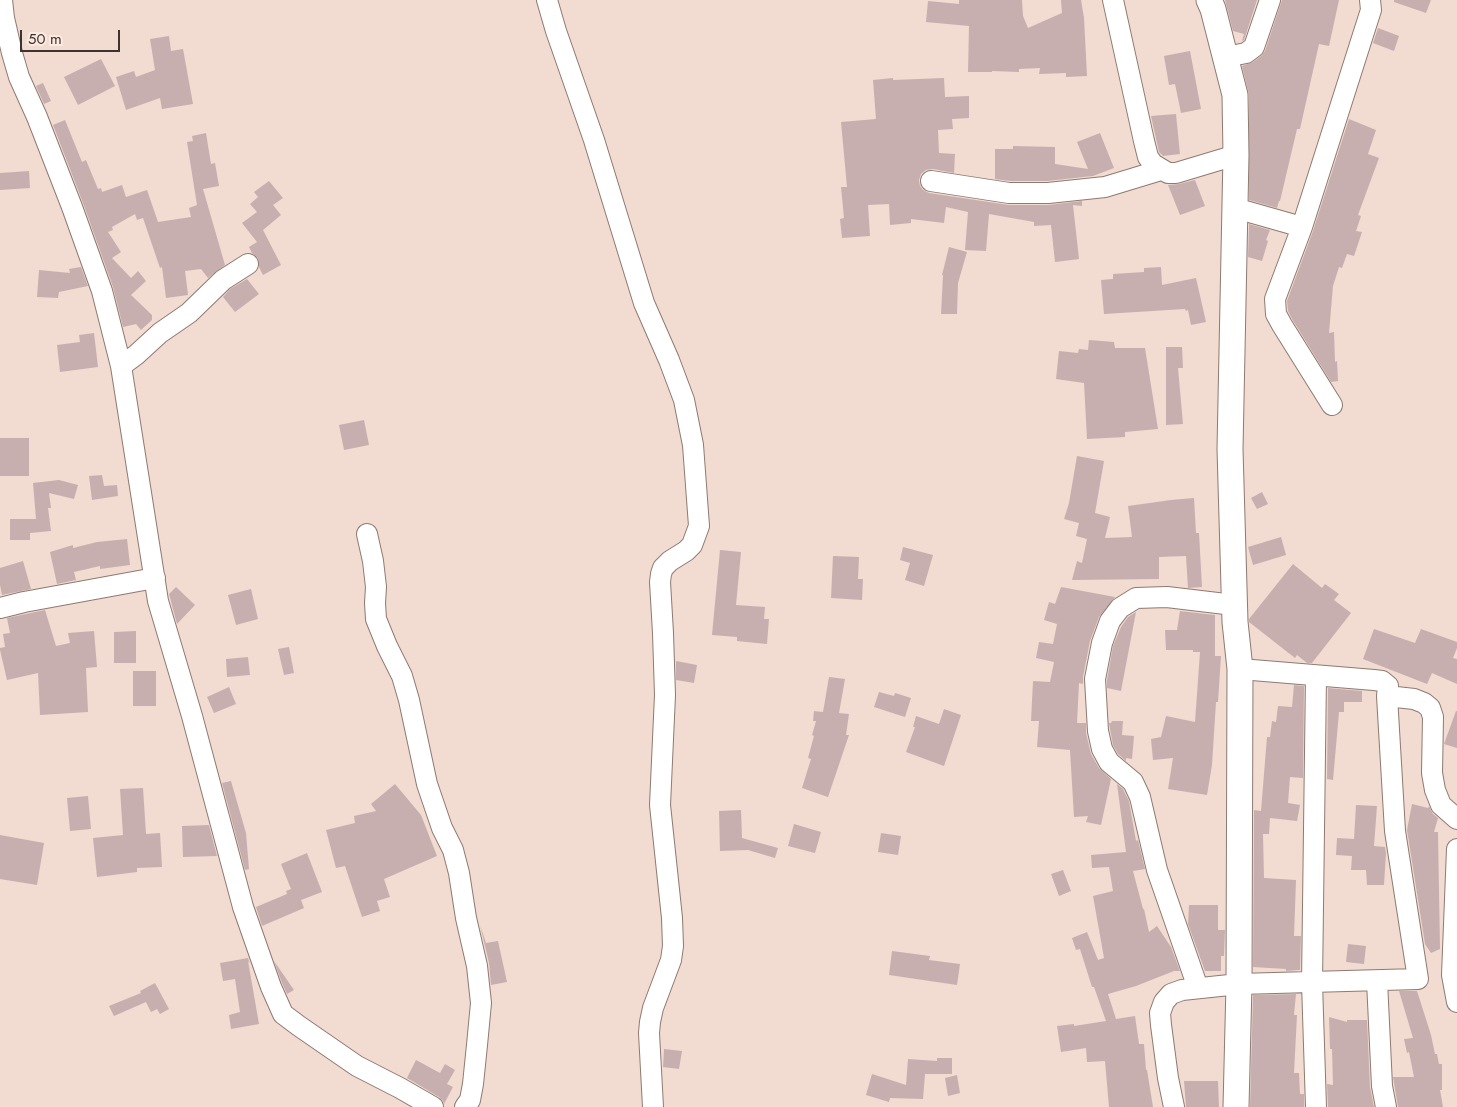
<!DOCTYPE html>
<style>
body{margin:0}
#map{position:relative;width:1457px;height:1107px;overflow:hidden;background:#f2dbd1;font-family:Jost,sans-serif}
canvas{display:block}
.scale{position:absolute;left:20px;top:30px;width:100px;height:22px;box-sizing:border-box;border:2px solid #3d3430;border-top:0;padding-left:6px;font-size:15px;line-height:18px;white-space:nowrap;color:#3d3430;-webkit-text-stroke:4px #fceae1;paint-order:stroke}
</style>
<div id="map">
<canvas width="1457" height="1107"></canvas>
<div class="scale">50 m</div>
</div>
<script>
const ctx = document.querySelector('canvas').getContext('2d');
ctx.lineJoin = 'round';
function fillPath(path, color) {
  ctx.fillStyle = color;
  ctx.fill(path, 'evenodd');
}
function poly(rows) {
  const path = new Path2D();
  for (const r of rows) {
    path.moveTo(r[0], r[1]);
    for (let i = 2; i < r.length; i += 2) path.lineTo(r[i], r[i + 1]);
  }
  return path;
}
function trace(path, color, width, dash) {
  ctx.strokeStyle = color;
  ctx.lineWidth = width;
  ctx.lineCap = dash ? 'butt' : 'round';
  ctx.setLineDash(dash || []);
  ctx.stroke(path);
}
const building = poly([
 [959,0,1022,0,1023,16,1028,28,1062,13,1061,0,1081,0,1084,18,1087,76,1066,77,1066,73,1039,74,1040,68,1019,69,1019,72,992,71,992,72,968,72,969,26,926,22,928,1,959,4],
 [1225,0,1257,0,1244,40,1242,41,1244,34,1233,31],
 [1282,0,1339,0,1329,46,1319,44,1300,129,1297,129,1280,201,1279,201,1277,208,1249,200,1249,95,1242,66,1253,62,1261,56,1265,51],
 [1394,0,1431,0,1426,13,1394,2],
 [1378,28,1399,36,1394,51,1373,43],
 [169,36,171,51,183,49,193,104,162,109,160,98,126,110,116,77,134,71,136,77,155,70,150,39],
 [1190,51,1201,109,1181,113,1175,84,1169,85,1164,56],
 [101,59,115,86,78,105,64,77],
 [893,78,893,80,944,78,945,97,969,96,969,118,952,119,953,129,938,130,939,153,955,154,954,173,933,169,926,170,921,174,919,180,920,186,923,190,929,193,1009,205,1048,205,1082,201,1082,206,1073,205,1079,259,1055,262,1051,225,1034,226,1034,222,989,214,986,251,965,250,968,212,946,207,944,223,911,219,911,223,890,225,889,204,868,205,870,236,842,238,840,219,844,218,841,187,847,187,841,122,876,119,873,80],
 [43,83,51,101,44,104,36,86],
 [1176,114,1180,154,1163,156,1159,152,1151,116],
 [1349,119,1376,130,1368,154,1379,158,1358,215,1361,216,1356,231,1362,232,1354,256,1347,254,1342,268,1339,267,1333,286,1329,333,1334,332,1335,362,1337,361,1338,381,1331,382,1292,319,1288,311,1287,301,1313,231],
 [65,120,82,162,86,160,98,189,101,188,102,192,122,185,126,197,147,190,158,222,191,217,189,208,197,205,187,142,193,141,192,136,206,133,211,164,215,163,219,186,203,189,225,265,208,278,201,269,185,271,188,295,166,298,162,267,160,268,143,218,137,220,135,214,112,227,113,230,108,232,121,252,112,258,131,278,138,271,146,281,131,295,152,315,152,320,141,330,136,324,123,327,113,287,83,203,53,125],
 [1100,133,1114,168,1093,176,1047,181,1010,181,995,179,995,149,1013,149,1013,146,1055,147,1055,164,1088,169,1077,142],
 [29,171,30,188,0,190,0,173],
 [1195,180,1205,206,1180,215,1168,185,1179,184],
 [269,181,283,198,273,205,281,215,263,230,281,265,263,275,259,267,258,258,252,253,249,247,257,242,242,223,257,212,250,204,258,197,254,192],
 [1249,224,1270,230,1266,240,1268,241,1262,261,1248,257],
 [949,247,967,252,958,283,957,314,941,314,943,275,942,275],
 [81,267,88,286,59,292,58,298,37,297,39,270,70,273,69,269],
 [1161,267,1162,285,1196,278,1206,322,1191,325,1188,310,1186,311,1185,309,1104,314,1101,280,1113,279,1113,274,1144,272,1144,268],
 [247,279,259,294,235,312,223,297,230,289],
 [94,333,98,367,60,372,57,345,80,342,79,335],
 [1089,340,1114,342,1115,348,1145,348,1158,429,1125,432,1125,437,1087,439,1084,383,1056,379,1059,351,1078,353,1079,349,1088,350],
 [1166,347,1182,347,1183,368,1178,368,1183,424,1166,425],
 [364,420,369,445,344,450,339,425],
 [0,438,29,438,29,476,0,476],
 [1077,456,1104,461,1095,513,1110,517,1105,538,1132,537,1128,506,1171,500,1194,498,1196,533,1199,533,1202,587,1188,588,1186,556,1159,557,1159,579,1072,580,1077,561,1082,563,1087,539,1076,536,1079,523,1064,519,1069,503],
 [102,475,104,486,117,485,118,496,92,500,89,476],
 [59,480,78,485,74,499,49,493,51,508,48,508,51,531,30,533,30,540,10,540,10,519,36,519,33,483],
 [1262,492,1268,504,1257,509,1251,498],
 [1281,537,1286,555,1253,565,1248,547],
 [127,539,130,565,100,569,100,566,74,572,76,580,57,584,50,552,73,545,73,548,97,542],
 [903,547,933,555,924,586,905,580,910,563,900,560],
 [720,550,741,552,736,605,765,607,764,619,769,619,767,644,737,641,737,637,712,635],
 [833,556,859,557,858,579,863,579,862,600,831,598],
 [23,561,31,589,2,595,0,585,0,568],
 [1293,564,1322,588,1325,584,1339,594,1334,600,1351,613,1312,663,1307,663,1297,655,1295,658,1249,622,1249,619],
 [176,587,195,605,177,624,169,594],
 [1061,587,1115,597,1099,617,1090,641,1083,677,1083,684,1079,683,1077,723,1086,723,1086,733,1091,754,1099,768,1111,779,1101,825,1086,822,1088,816,1074,817,1070,750,1037,747,1039,721,1031,721,1033,681,1050,682,1054,662,1036,658,1039,642,1053,644,1057,624,1044,620,1049,602,1055,604],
 [251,589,258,619,236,625,228,595],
 [45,610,56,646,70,643,68,633,94,631,97,667,86,668,88,712,40,715,38,673,7,680,0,650,0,648,5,647,3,634,10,633,7,618],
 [1180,611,1215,615,1215,656,1221,656,1218,702,1216,702,1212,765,1207,795,1168,789,1173,758,1153,760,1151,739,1161,737,1166,716,1195,722,1200,652,1193,652,1193,650,1166,650,1165,630,1177,630],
 [1136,612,1121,691,1107,688,1107,680,1113,646,1121,627,1128,617],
 [1374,629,1415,643,1421,629,1457,642,1457,648,1453,658,1457,659,1457,684,1432,673,1427,684,1363,659],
 [136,631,136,663,114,663,114,632],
 [289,647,294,673,284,675,278,649],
 [248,657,250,675,227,677,226,659],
 [676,661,697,665,694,683,676,680],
 [133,671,156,671,156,706,133,706],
 [829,677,845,679,839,713,849,714,846,735,849,735,828,797,802,788,811,759,808,758,814,736,812,735,816,721,813,721,814,711,823,712],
 [1294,685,1304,686,1303,778,1290,777,1288,803,1300,805,1297,821,1270,818,1269,834,1263,834,1264,878,1296,880,1294,936,1301,936,1300,970,1286,971,1286,969,1253,967,1254,810,1261,811,1267,737,1270,737,1272,721,1276,722,1278,706,1292,707],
 [229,687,236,704,214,713,207,697],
 [1328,688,1362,691,1362,702,1344,702,1344,712,1339,712,1333,780,1327,779],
 [879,692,894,696,895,693,911,698,905,717,874,707],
 [944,709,961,715,944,766,906,752,915,727,913,727,916,716,939,724],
 [1456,711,1457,711,1457,748,1444,744],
 [1112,721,1123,721,1122,735,1134,736,1132,759,1126,758,1126,761,1118,754,1113,745,1110,729,1109,723,1111,723],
 [231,781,246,833,249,869,245,870,222,783],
 [395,784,421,815,437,856,384,879,390,897,377,901,380,911,362,917,345,866,336,868,326,830,355,823,354,816,376,811,371,804],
 [1117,784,1123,789,1129,801,1136,841,1138,840,1145,869,1133,871,1143,909,1144,909,1149,932,1157,926,1171,947,1180,971,1174,971,1136,986,1108,994,1116,1019,1135,1016,1139,1044,1144,1044,1146,1070,1147,1070,1153,1107,1109,1107,1105,1061,1087,1062,1086,1048,1061,1052,1057,1026,1074,1024,1074,1026,1106,1021,1094,987,1092,987,1080,949,1076,950,1072,938,1087,932,1098,960,1104,958,1093,896,1113,891,1109,867,1092,868,1091,855,1126,852],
 [143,788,146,834,160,833,162,867,137,868,137,872,97,877,93,838,123,835,120,789],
 [88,796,91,829,70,831,67,798],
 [1412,804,1428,808,1429,806,1433,814,1438,818,1434,832,1438,832,1440,949,1431,953,1425,944,1407,830],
 [1356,805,1377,806,1374,846,1385,847,1386,853,1384,885,1367,885,1366,870,1351,870,1352,856,1336,855,1337,838,1354,839],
 [741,810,742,838,778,848,775,858,748,850,720,851,719,811],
 [794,824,821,832,815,853,788,846],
 [209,825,217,856,183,857,182,826],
 [881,833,901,836,898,855,878,852],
 [0,835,44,843,37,885,0,879],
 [307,853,322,892,301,900,304,908,262,926,256,907,287,894,286,891,291,889,281,864],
 [1063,870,1071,891,1059,896,1051,874],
 [1189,905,1218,905,1218,930,1225,930,1224,956,1221,956,1221,971,1205,971,1188,924],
 [480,925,486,943,498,941,507,982,491,985,489,963],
 [1348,944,1366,946,1364,964,1346,962],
 [892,951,930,956,929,960,960,964,957,985,889,975],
 [248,958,250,964,248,961,259,1024,231,1029,229,1015,240,1012,235,979,223,981,220,963],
 [274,961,294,990,287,994,282,983],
 [155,983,169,1009,160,1014,157,1009,151,1012,146,1002,114,1016,109,1006,141,993,140,991],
 [1399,991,1417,991,1431,1035,1435,1054,1437,1054,1439,1064,1442,1064,1442,1090,1440,1090,1443,1107,1398,1107,1393,1077,1414,1077,1409,1052,1407,1053,1404,1039,1413,1038],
 [1296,994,1294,1015,1297,1015,1294,1073,1299,1073,1300,1094,1304,1094,1304,1107,1250,1107,1253,995],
 [1329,1017,1347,1022,1347,1020,1367,1020,1370,1087,1374,1107,1328,1107,1327,1084,1333,1085,1332,1049,1330,1049],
 [664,1049,682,1051,679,1069,663,1067],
 [937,1058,952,1058,952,1074,925,1074,923,1099,890,1098,889,1102,866,1095,872,1074,906,1085,908,1059,937,1061],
 [416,1060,440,1073,445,1064,455,1070,447,1084,453,1087,444,1104,443,1101,439,1097,407,1078],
 [957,1075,960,1093,948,1096,945,1078],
 [1184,1081,1218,1081,1219,1107,1186,1107]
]);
const minor = poly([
 [2,0,4,18,12,53,19,77,37,117,72,207,102,291,121,366],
 [547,0,556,31,594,140,644,303,669,360,684,400,693,445,699,526,692,545,686,551,670,561,663,568,661,574,660,582,663,633,665,695,660,805,672,918,673,946,671,960,653,1008,650,1022,649,1033,653,1107],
 [1113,0,1144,141,1148,157,1153,164,1168,173,1176,173,1236,155],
 [1226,57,1246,53,1254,47,1270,0],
 [931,181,1009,193,1048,193,1105,187,1161,170],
 [1235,208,1302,227],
 [248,264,223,280,189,313,160,333,136,355,121,366,158,601,192,716,243,907,271,987,283,1014,299,1026,357,1066,400,1088,433,1107],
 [1332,405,1282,325,1276,314,1275,299,1302,227,1363,35,1371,10,1370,0],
 [367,534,373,561,376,587,375,603,376,619,387,646,402,676,409,700,427,784,442,828,453,850,459,873,466,918,477,966,481,1003,477,1045,473,1084,470,1100,465,1107],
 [0,608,24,602,155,578],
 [1316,676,1312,983,1316,1107],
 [1387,696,1414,699,1424,703,1430,708,1433,717,1432,773,1435,790,1441,805,1457,819],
 [1457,849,1452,975,1457,1002],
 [1377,981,1382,1086,1386,1107],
 [1198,988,1157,870,1140,797,1133,782,1109,762,1102,749,1098,731,1095,679,1102,643,1110,621,1120,608,1136,598,1167,597,1234,605],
 [1174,1107,1168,1078,1161,1025,1160,1013,1164,1002,1171,994,1182,990,1239,984,1418,979,1395,831,1387,696,1388,686,1382,681,1374,680,1240,669]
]);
const major = poly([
 [1209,0,1213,9,1235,95,1236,155,1230,449,1235,622,1240,669,1239,984,1236,1107]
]);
fillPath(building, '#c7afaf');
trace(minor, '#8e7a71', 22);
trace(major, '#8e7a71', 27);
trace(minor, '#fff', 20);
trace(major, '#fff', 25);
</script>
